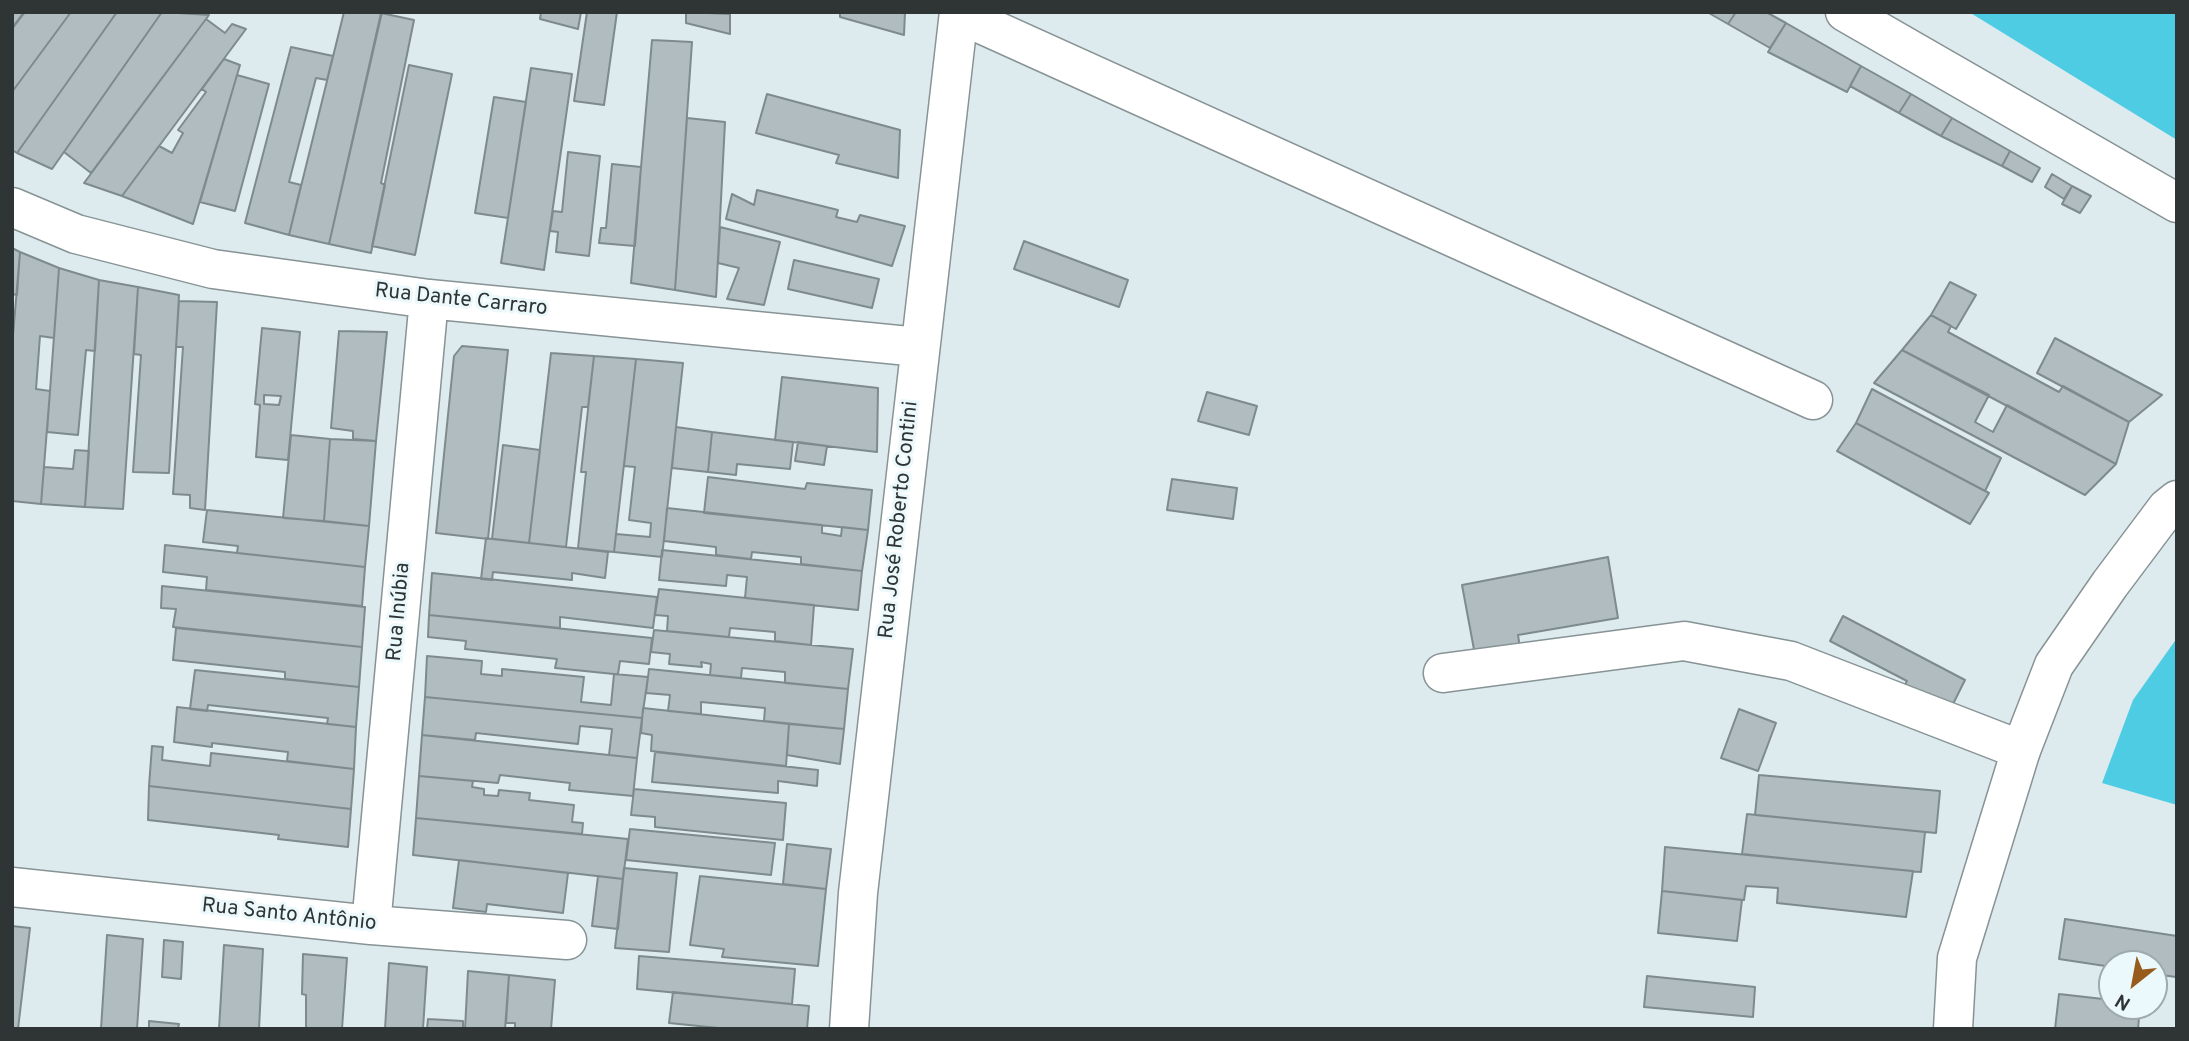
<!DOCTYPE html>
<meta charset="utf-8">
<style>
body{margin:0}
#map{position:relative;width:2189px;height:1041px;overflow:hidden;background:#deebee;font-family:Overpass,sans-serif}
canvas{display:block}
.frame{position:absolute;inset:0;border:14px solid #2f3435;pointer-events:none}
.north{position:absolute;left:2098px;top:950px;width:70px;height:70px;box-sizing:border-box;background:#ecf9fc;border:2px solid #a0aaac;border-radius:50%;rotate:211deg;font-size:19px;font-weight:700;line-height:28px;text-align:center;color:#2f3435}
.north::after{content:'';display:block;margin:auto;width:24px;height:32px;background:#975c1c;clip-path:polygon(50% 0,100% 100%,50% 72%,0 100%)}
</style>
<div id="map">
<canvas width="2189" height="1041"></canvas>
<div class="frame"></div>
<div class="north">N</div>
</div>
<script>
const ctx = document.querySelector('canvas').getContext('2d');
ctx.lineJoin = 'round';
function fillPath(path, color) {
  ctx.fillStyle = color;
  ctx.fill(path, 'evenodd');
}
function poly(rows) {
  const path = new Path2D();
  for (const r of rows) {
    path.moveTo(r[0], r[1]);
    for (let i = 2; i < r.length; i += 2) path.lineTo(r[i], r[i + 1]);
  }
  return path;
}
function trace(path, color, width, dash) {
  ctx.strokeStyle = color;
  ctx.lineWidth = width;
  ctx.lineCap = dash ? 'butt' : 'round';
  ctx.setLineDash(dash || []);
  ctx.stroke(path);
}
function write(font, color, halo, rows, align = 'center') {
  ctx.font = font + ' Overpass,sans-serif';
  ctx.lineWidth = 6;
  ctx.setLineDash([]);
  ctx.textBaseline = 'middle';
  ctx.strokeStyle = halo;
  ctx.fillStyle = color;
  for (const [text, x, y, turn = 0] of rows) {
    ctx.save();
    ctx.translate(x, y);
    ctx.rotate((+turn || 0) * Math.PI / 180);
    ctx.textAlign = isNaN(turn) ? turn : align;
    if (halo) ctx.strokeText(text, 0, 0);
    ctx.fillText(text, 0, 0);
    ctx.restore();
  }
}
const forest = poly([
 [1969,12,2177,12,2177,140],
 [2177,638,2177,805,2102,783,2133,700]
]);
const building = poly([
 [12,12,25,12,12,29,12,12],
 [24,12,71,12,12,92,12,28,24,12],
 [71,12,117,12,17,153,12,150,12,92,71,12],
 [117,12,162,12,52,169,17,153,117,12],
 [162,12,209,15,91,173,64,152,162,12],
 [344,12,382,12,329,244,289,235,344,12],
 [541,12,581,12,578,29,540,19,541,12],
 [587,12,617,12,604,105,574,101,587,12],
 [686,12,730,14,730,34,686,23,686,12],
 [840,12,905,12,904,35,840,17,840,12],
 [1707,12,1736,12,1728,24,1707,12],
 [1736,12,1766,12,1786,23,1770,48,1728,24,1736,12],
 [381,13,414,20,381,183,385,185,371,253,329,244,381,13],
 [206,19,225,33,232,24,246,29,122,196,84,183,206,19],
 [1786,23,1861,66,1847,92,1768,52,1786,23],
 [652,40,692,42,675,290,631,283,652,40],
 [291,47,333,56,327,80,316,78,289,182,301,185,289,235,245,223,291,47],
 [224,59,240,65,193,224,122,196,159,146,172,153,183,133,178,130,206,92,202,89,224,59],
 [409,65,452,74,415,255,372,246,409,65],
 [1861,66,1911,94,1899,113,1850,86,1861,66],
 [531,68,572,74,544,270,501,263,531,68],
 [237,75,269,84,235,211,200,202,237,75],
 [767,94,900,130,898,178,836,163,839,155,756,133,767,94],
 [1911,94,1952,118,1941,136,1899,113,1911,94],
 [494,97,526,102,508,218,475,213,494,97],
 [687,118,725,122,716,297,675,290,687,118],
 [1952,118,2010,151,2002,166,1941,136,1952,118],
 [2010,151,2040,168,2032,182,2002,166,2010,151],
 [568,152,600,156,589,256,556,252,558,232,550,231,553,211,562,212,568,152],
 [612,164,641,167,635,246,599,243,601,228,606,228,612,164],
 [2052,174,2072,186,2064,199,2045,187,2052,174],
 [2072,186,2091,196,2080,213,2062,204,2072,186],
 [757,190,838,210,836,217,857,222,860,215,905,226,892,266,726,219,732,194,754,205,757,190],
 [720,227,780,242,764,305,727,299,739,268,718,263,720,227],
 [1024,241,1128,280,1119,307,1014,269,1024,241],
 [12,248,20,252,17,295,12,294,12,248],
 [20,252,59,268,54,338,40,336,36,389,50,391,41,504,12,501,12,347,20,252],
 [794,260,879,279,872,308,788,289,794,260],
 [59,268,99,280,95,351,86,350,78,435,47,432,59,268],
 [99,280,138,287,123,509,85,507,99,280],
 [1950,282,1976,295,1956,329,1931,315,1950,282],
 [138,287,179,295,169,473,133,472,141,355,134,354,138,287],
 [179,301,217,302,205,510,190,508,190,495,173,494,183,347,176,347,179,301],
 [1931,315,1951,326,1948,332,2059,392,2063,386,2129,422,2116,464,1902,350,1931,315],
 [262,328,300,332,288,460,256,457,260,405,255,404,262,328],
 [264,395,281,396,279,405,264,404,264,395],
 [339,331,387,332,376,441,353,439,353,431,331,428,339,331],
 [2055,338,2162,395,2129,422,2037,373,2055,338],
 [462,346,508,350,488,539,436,533,454,356,462,346],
 [1902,350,1989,395,1975,422,1993,432,2007,405,2116,464,2085,495,1874,383,1902,350],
 [551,353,594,356,588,407,582,407,566,547,529,543,551,353],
 [594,356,636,359,614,552,578,548,586,472,581,472,594,356],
 [636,359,683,363,662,557,614,552,616,534,650,537,651,523,629,520,635,467,624,466,636,359],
 [782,377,878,388,877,452,775,440,782,377],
 [1872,389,2001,458,1985,491,1856,423,1872,389],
 [1207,392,1257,406,1249,435,1198,421,1207,392],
 [1856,423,1989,493,1970,524,1837,451,1856,423],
 [676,427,712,432,708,472,672,468,676,427],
 [712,432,793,442,790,469,737,464,736,475,708,472,712,432],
 [291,435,330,439,324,521,283,518,291,435],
 [330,439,376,441,369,526,324,521,330,439],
 [798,442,827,446,824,465,795,461,798,442],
 [503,445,540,450,529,543,492,539,503,445],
 [75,450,89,451,85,507,41,504,44,467,73,469,75,450],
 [708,477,805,489,807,483,872,490,868,530,704,513,708,477],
 [1172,479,1237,488,1233,519,1167,510,1172,479],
 [667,508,822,525,822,533,841,536,842,527,868,530,862,571,801,564,801,557,752,552,751,559,716,555,716,547,664,541,667,508],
 [207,510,369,526,365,567,237,553,238,546,203,542,207,510],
 [486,538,608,552,605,578,572,573,572,580,493,572,492,580,481,579,486,538],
 [165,545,365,567,362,606,206,590,207,577,163,572,165,545],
 [662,550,862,571,858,610,745,598,747,577,727,575,726,586,659,580,662,550],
 [1608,557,1618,618,1518,635,1520,648,1475,655,1462,585,1608,557],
 [432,573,657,597,653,628,560,617,560,628,429,615,432,573],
 [162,586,365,607,362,647,173,627,176,609,161,608,162,586],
 [659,589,814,605,811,645,775,641,775,632,730,628,729,637,667,631,668,616,655,615,659,589],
 [429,615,652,638,649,664,620,661,618,674,614,674,555,668,557,659,465,649,466,641,428,637,429,615],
 [1843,616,1965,680,1948,714,1902,690,1907,681,1830,641,1843,616],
 [176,628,362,647,359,687,285,679,285,672,173,660,176,628],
 [654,630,853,649,848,689,785,683,785,672,742,668,741,678,710,675,711,664,701,662,702,667,669,664,670,654,651,652,654,630],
 [427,656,482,661,481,674,502,676,502,669,584,677,581,702,611,705,614,674,648,677,642,718,425,697,427,656],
 [649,669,848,689,844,729,764,721,765,708,701,702,701,714,668,711,670,695,646,693,649,669],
 [195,670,359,687,356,727,327,724,328,718,208,705,207,711,190,709,195,670],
 [425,697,642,718,637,758,609,755,612,729,580,726,578,744,476,733,475,740,422,735,425,697],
 [177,707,356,727,354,769,287,761,288,752,212,743,212,747,174,742,177,707],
 [643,708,789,724,786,766,651,751,652,735,641,733,643,708],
 [1739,709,1776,723,1758,771,1721,758,1739,709],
 [789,724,844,729,840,764,787,755,789,724],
 [422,735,637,758,633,796,569,790,570,783,500,775,498,783,419,776,422,735],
 [152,746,163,747,162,760,210,766,211,753,354,769,351,809,149,786,152,746],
 [655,752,818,770,817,786,778,781,778,793,652,782,655,752],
 [1759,775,1940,791,1936,833,1755,815,1759,775],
 [419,776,473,781,472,787,484,789,484,795,498,796,499,790,530,793,529,800,574,805,572,822,583,823,582,834,416,818,419,776],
 [149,786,351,809,348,847,278,839,279,835,148,820,149,786],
 [634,789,786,803,783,840,655,827,655,817,631,815,634,789],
 [1747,814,1925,832,1921,872,1742,854,1747,814],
 [416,818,628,839,623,879,413,855,416,818],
 [630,829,775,843,771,875,626,860,630,829],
 [787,844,831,849,826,889,783,884,787,844],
 [1665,847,1913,871,1906,917,1777,903,1778,888,1746,886,1744,900,1662,891,1665,847],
 [459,860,568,873,563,913,487,904,486,912,453,908,459,860],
 [624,868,677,873,669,952,615,948,624,868],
 [598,876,623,879,618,929,592,926,598,876],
 [700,876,826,889,818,966,722,957,724,949,690,945,700,876],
 [1662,891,1742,900,1737,941,1658,933,1662,891],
 [2065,919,2177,936,2176,977,2154,974,2154,964,2112,964,2112,967,2059,959,2065,919],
 [12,926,30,928,18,1029,12,1029,12,926],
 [107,935,143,939,137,1029,101,1029,107,935],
 [164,940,183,942,181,979,162,977,164,940],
 [224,945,263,949,259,1029,219,1029,224,945],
 [303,954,347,958,342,1029,306,1029,306,995,302,994,303,954],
 [639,956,795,969,792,1004,637,989,639,956],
 [389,963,427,967,423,1029,385,1029,389,963],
 [468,971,509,975,505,1029,465,1029,468,971],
 [509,975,555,980,551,1029,515,1029,515,1023,506,1023,509,975],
 [1647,976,1755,987,1753,1017,1644,1007,1647,976],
 [673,992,809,1006,807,1029,728,1029,669,1023,673,992],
 [2059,994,2112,1000,2112,1006,2140,1006,2138,1029,2055,1029,2059,994],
 [428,1019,463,1021,463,1029,427,1029,428,1019],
 [149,1021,179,1024,178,1029,149,1029,149,1021]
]);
const street = poly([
 [1845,12,2177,203],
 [959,14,1813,400],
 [12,207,76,234,213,269,429,299,919,347],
 [1443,673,1684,641,1791,661,2021,750],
 [12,887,371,925,567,940],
 [371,925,429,299],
 [849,1029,858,893,959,12]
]);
const secondary = poly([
 [1953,1029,1957,958,2021,750,2054,665,2110,584,2167,508,2177,500]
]);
const streetNames = [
 ["Rua Dante Carraro",461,301,6],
 ["Rua José Roberto Contini",900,520,-84],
 ["Rua Inúbia",400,612,-85],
 ["Rua Santo Antônio",289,916,6]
];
fillPath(forest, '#4dcce4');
fillPath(building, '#b0bcbf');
trace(building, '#7e8a8c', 2);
trace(street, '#879395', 41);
trace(secondary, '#879395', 41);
trace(street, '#fff', 38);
trace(secondary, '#fff', 38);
write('21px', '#2f3435', '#ecf9fc', streetNames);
</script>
